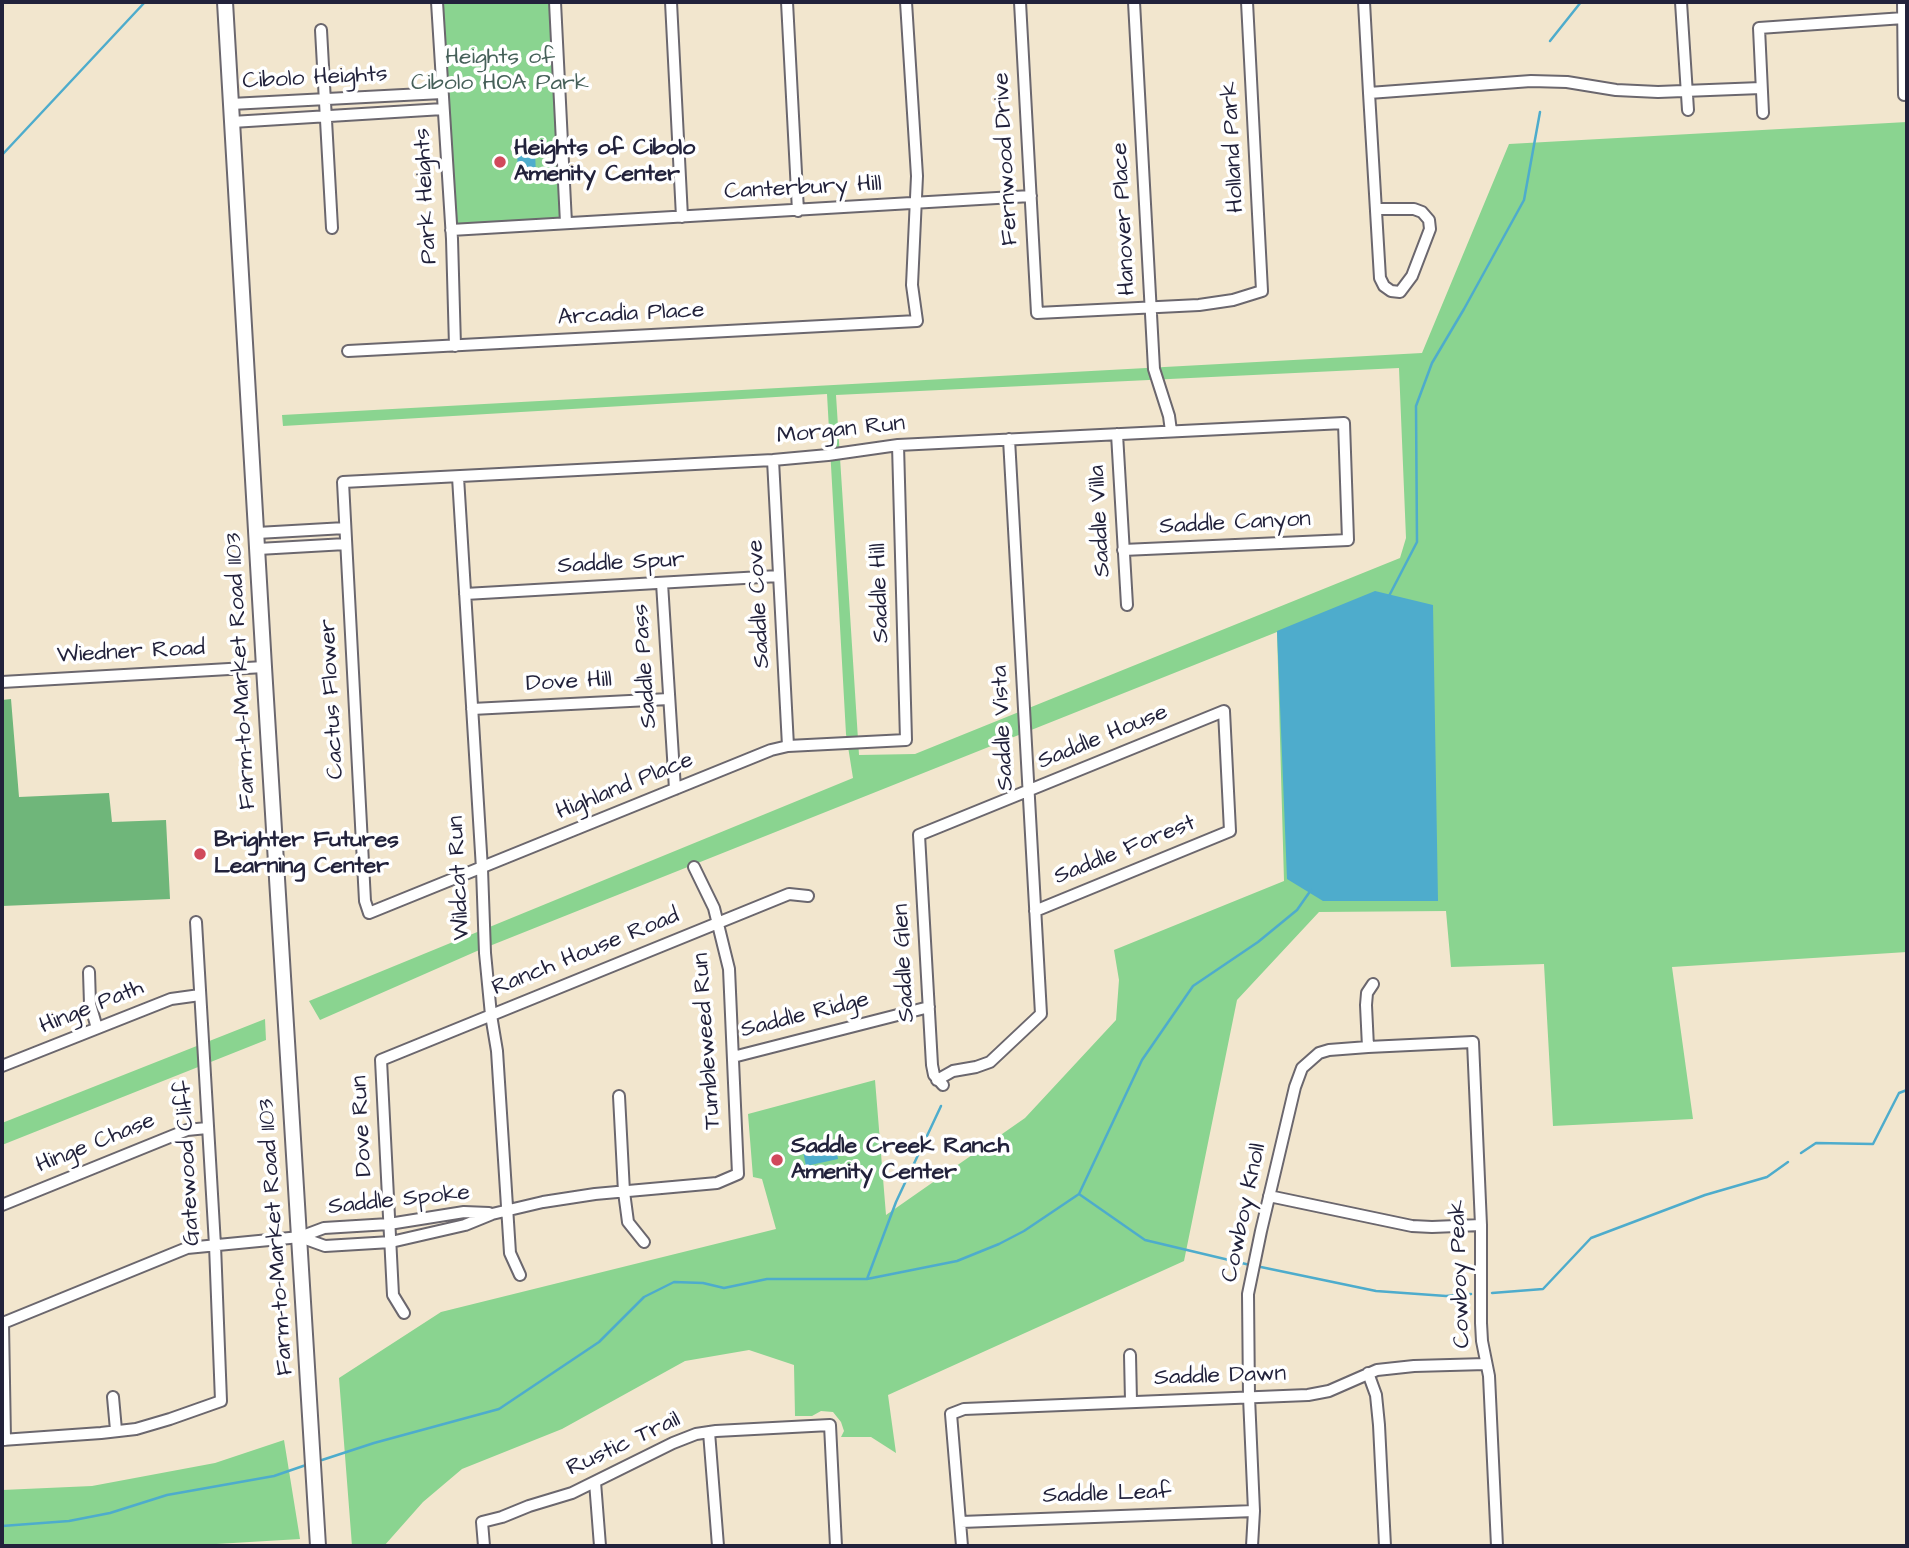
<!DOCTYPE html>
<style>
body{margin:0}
#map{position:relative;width:1909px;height:1548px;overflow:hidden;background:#f2e6ce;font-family:"Architects Daughter",sans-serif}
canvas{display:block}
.frame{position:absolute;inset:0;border:4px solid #22223b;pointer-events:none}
</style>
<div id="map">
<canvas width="1909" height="1548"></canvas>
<div class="frame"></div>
</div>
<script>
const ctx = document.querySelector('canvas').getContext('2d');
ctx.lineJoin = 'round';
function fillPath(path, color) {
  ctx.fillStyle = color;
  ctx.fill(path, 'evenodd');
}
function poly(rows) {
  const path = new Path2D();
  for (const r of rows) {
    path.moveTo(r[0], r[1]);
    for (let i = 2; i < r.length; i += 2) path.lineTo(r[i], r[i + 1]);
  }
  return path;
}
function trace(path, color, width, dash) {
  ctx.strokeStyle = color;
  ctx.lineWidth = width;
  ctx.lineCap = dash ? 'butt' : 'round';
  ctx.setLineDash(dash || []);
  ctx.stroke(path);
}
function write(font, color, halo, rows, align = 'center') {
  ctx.font = font + ' "Architects Daughter",sans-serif';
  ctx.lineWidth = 7;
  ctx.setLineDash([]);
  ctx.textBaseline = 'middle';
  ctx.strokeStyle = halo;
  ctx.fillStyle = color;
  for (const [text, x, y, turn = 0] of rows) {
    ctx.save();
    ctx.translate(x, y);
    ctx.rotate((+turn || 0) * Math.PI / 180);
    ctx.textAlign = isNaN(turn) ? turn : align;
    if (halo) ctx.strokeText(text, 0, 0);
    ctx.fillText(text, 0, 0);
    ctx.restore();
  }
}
const green = poly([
 [437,2,555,2,566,223,451,230],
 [1907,122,1907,952,1672,967,1693,1119,1553,1126,1544,964,1451,967,1446,911,1319,912,1237,1000,1184,1261,888,1395,896,1453,871,1437,841,1437,844,1431,841,1422,833,1412,821,1411,812,1416,795,1416,794,1365,749,1350,685,1361,562,1429,462,1469,423,1502,384,1546,352,1546,339,1378,441,1312,776,1229,762,1179,753,1177,748,1114,875,1080,886,1215,1025,1118,1116,1020,1119,980,1114,950,1284,881,1277,632,477,951,320,1020,309,1001,853,778,846,734,827,394,283,426,282,415,1422,353,1509,144],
 [1399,368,1406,538,1400,558,915,754,859,755,836,395],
 [265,1019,266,1040,2,1145,2,1123],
 [284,1440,300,1539,183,1546,2,1546,2,1490,92,1486,215,1463]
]);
const forest = poly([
 [11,699,19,797,109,793,112,822,166,820,170,899,2,906,2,700]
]);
const water = poly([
 [517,149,535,149,536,177,518,178],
 [1375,591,1433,605,1438,901,1323,901,1287,879,1277,631],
 [835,1141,838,1159,806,1166,802,1146]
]);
const stream = poly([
 [1550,41,1581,2],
 [2,155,145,2],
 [1389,596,1417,542,1416,406,1432,363,1464,309,1524,200,1540,112],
 [1801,1153,1816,1143,1873,1144,1899,1093,1907,1090],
 [1079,1194,1145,1240,1250,1265],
 [1256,1266,1376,1291,1446,1296,1471,1294],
 [867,1279,896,1202,941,1106],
 [1492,1293,1543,1289,1591,1238,1705,1195,1767,1177,1788,1162],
 [322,1460,374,1443,499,1409,599,1342,644,1297,674,1282,703,1283,724,1288,767,1279,867,1279,957,1261,999,1244,1024,1231,1079,1194,1142,1060,1193,986,1258,942,1297,910,1311,890],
 [2,1526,69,1521,110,1513,167,1495,274,1476,306,1465]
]);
const street = poly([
 [437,2,452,239,455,346],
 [555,2,566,223],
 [671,2,682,217],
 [787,2,798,211],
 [1020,2,1037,313,1199,305,1233,300,1262,291,1247,2],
 [1134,2,1154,369,1169,416,1171,431],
 [1364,2,1369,93,1380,278,1384,286,1391,291,1400,292,1412,276,1430,229,1429,220,1422,212,1414,209,1376,209],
 [1681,2,1688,110],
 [1903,2,1904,95],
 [321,30,332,228],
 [1369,93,1531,81,1567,82,1616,90,1658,92,1761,88],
 [231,104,442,93],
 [1763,113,1759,28,1904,18],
 [232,122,443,109],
 [451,230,1031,196],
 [348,351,917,321,912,285,917,176,906,2],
 [1117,434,1127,605],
 [898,445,906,740,788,746,771,750,369,913,365,901,343,482,773,460,828,455,898,445,1344,423,1348,540,1123,550],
 [773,460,788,746],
 [458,477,482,869,485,953,491,1015,497,1051,510,1253,520,1275],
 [257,533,345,528],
 [258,549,346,544],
 [662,583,675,789],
 [465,594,779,576],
 [2,682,264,667],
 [472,709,669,699],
 [89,972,90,1004,97,1028],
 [1368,1047,1366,1005,1367,993,1373,984],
 [733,1057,929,1007],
 [2,1066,171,999,200,995],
 [937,1080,953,1071,976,1067,990,1062,1041,1014,1009,439],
 [943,1085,934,1075,932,1065,919,835,1224,711,1230,831,1035,911],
 [619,1096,624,1192,628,1222,644,1242],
 [1269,1196,1412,1226,1432,1227,1481,1225],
 [2,1205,187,1130,207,1128],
 [300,1237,325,1246,391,1242,465,1225,492,1214,543,1202,595,1194,717,1183,738,1174,729,969,714,908,694,867],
 [404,1313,393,1295,381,1060,789,894,808,896],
 [1130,1355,1131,1401],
 [1368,1373,1376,1395,1379,1425,1385,1546],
 [113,1397,116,1430],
 [709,1432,718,1546],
 [2,1440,101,1433,136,1429,170,1419,221,1401,215,1245,196,922],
 [5,1440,3,1323,187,1248,300,1237,324,1228,389,1224,464,1212,489,1213],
 [595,1482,600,1546],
 [961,1522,1254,1511],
 [484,1546,482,1522,502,1517,529,1506,572,1493,673,1443,696,1434,716,1431,830,1425,836,1546],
 [962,1546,951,1414,964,1409,1308,1395,1329,1391,1377,1370,1414,1366,1486,1364],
 [1252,1546,1254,1511,1249,1397,1248,1294,1261,1231,1295,1087,1302,1068,1319,1053,1329,1050,1368,1047,1473,1042,1481,1225,1481,1323,1482,1341,1489,1376,1497,1546]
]);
const secondary = poly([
 [225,2,264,667,318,1546]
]);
const markers = [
 [500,162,7,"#d1495b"],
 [200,854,7,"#d1495b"],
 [777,1160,7,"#d1495b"]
];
const parkNames = [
 ["Heights of",500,58],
 ["Cibolo HOA Park",500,84]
];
const streetNames = [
 ["Cibolo Heights",315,79,-3],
 ["Holland Park",1234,147,-93],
 ["Fernwood Drive",1007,159,-93],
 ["Canterbury Hill",803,189,-3],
 ["Park Heights",427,196,-93],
 ["Hanover Place",1125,219,-93],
 ["Arcadia Place",631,315,-3],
 ["Morgan Run",841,431,-6],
 ["Saddle Villa",1101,521,-93],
 ["Saddle Canyon",1235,524,-3],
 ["Saddle Spur",621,564,-3],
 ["Saddle Hill",881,593,-92],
 ["Saddle Cove",760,604,-93],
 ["Wiedner Road",131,653,-3],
 ["Saddle Pass",646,666,-94],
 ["Farm-to-Market Road 1103",242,671,-93],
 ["Dove Hill",569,683,-3],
 ["Cactus Flower",333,699,-93],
 ["Saddle Vista",1004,728,-93],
 ["Saddle House",1103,738,-22],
 ["Highland Place",625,787,-22],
 ["Saddle Forest",1125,851,-22],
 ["Wildcat Run",460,878,-93],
 ["Ranch House Road",586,953,-22],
 ["Saddle Glen",905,963,-93],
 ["Hinge Path",92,1008,-22],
 ["Saddle Ridge",805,1016,-14],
 ["Tumbleweed Run",708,1041,-94],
 ["Dove Run",363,1126,-93],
 ["Hinge Chase",96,1144,-22],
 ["Gatewood Cliff",189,1163,-93],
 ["Saddle Spoke",399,1201,-6],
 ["Cowboy Knoll",1245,1213,-78],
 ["Farm-to-Market Road 1103",277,1237,-94],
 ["Cowboy Peak",1461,1274,-92],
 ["Saddle Dawn",1220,1377,-2],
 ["Rustic Trail",624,1445,-25],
 ["Saddle Leaf",1107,1495,-2]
];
const poiNames = [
 ["Heights of Cibolo",514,149],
 ["Amenity Center",514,175],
 ["Brighter Futures",214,841],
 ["Learning Center",214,867],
 ["Saddle Creek Ranch",791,1147],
 ["Amenity Center",791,1173]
];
fillPath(green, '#8ad490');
fillPath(forest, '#6fb67a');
fillPath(water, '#4eaccc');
trace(stream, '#4eaccc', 2.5);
trace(street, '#6b676e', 14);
trace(secondary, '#6b676e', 18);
trace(street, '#fff', 10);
trace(secondary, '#fff', 14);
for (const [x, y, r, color] of markers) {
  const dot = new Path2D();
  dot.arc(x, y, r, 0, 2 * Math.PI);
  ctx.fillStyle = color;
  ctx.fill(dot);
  trace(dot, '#fff', 2.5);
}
write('23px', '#466059', '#fff', parkNames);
write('23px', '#22223b', '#fff', streetNames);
write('bold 23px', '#22223b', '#fff', poiNames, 'left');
</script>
